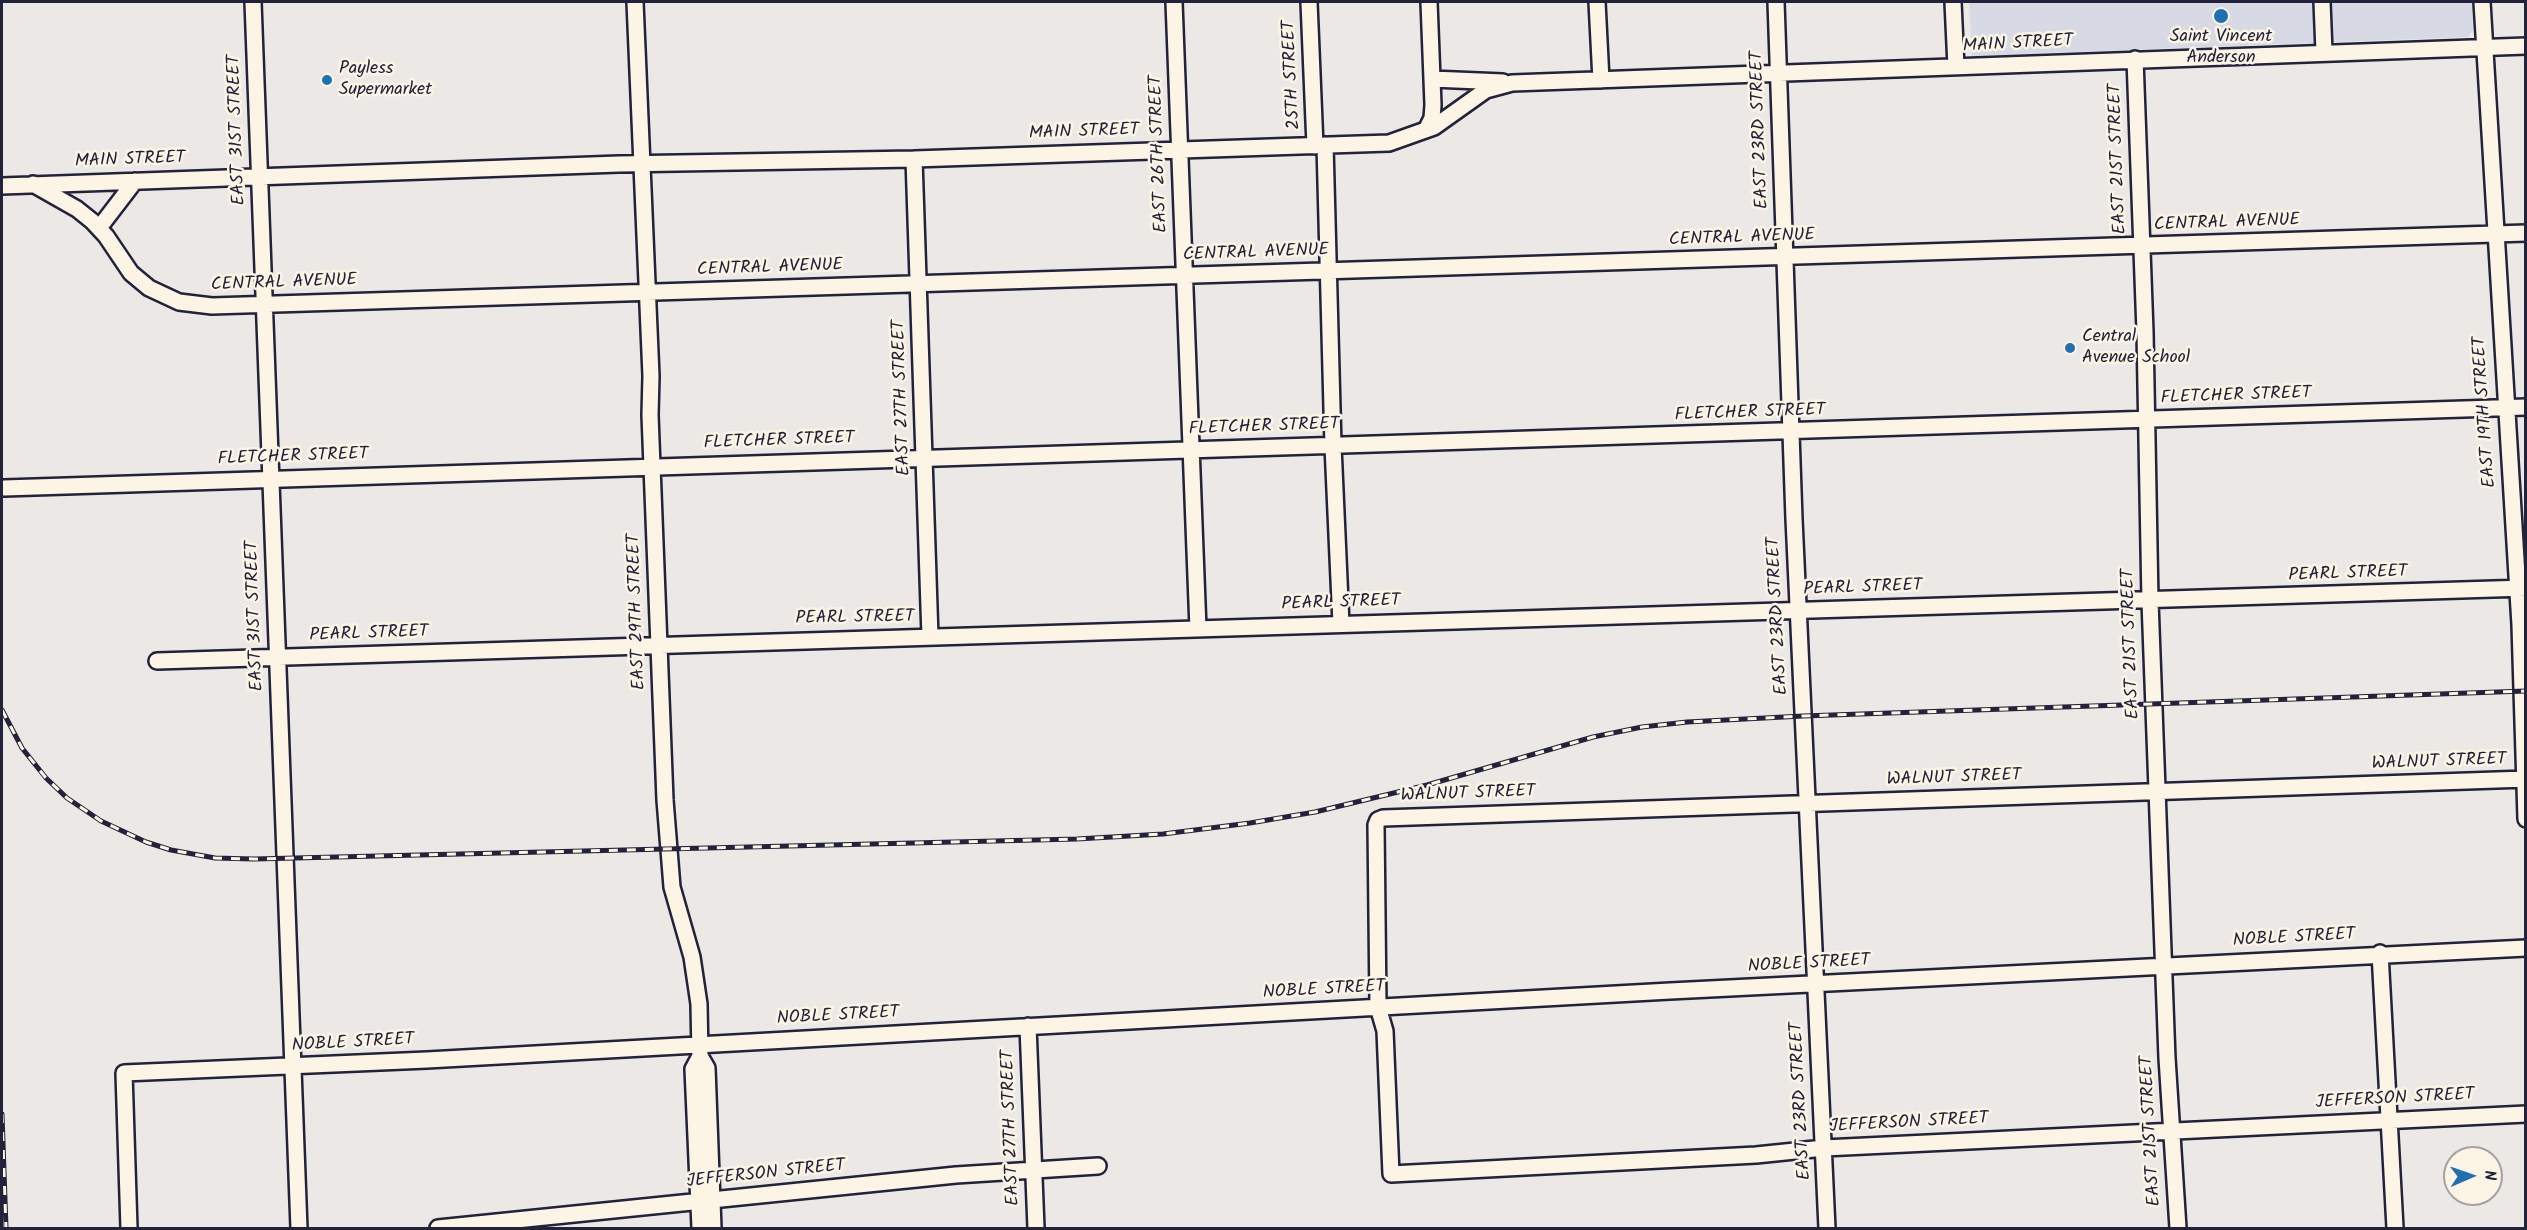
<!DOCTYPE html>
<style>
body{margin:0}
#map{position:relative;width:2527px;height:1230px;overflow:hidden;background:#ebe8e5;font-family:Kalam,sans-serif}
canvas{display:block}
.frame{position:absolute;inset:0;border:3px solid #22223b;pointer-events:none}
.north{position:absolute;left:2443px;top:1146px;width:60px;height:60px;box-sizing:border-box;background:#fcf5e5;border:2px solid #a5a1a1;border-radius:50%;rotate:88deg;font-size:16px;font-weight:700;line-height:24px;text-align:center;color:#22223b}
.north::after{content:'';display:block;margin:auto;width:21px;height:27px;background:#1f6fb2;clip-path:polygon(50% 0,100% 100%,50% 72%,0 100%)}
</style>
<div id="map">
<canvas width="2527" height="1230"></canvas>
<div class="frame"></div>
<div class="north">N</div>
</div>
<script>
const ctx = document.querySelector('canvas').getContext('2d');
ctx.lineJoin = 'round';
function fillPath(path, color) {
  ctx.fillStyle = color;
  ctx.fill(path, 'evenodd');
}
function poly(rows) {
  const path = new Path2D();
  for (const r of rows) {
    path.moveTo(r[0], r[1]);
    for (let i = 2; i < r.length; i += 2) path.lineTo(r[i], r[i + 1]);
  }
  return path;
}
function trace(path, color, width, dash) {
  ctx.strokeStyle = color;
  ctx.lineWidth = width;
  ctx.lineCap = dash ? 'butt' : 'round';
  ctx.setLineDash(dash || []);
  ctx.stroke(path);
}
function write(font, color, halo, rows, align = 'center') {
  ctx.font = font + ' Kalam,sans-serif';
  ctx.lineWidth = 5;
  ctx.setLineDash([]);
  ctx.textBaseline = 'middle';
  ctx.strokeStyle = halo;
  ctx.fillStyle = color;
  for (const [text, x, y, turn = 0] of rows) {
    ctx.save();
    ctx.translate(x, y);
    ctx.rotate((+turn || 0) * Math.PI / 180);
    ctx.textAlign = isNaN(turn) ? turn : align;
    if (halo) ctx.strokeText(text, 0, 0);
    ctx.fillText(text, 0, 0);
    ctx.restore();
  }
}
const built = poly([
 [1969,2,2472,2,2473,30,2468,37,1972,56]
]);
const minor = poly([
 [253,2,299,1228],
 [635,2,651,376,650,415,665,800,672,887,692,957,699,1004,700,1056,693,1069,700,1228],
 [1174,2,1198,629],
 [1309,2,1315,146],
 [1597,2,1601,80],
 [1776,2,1794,519,1827,1228],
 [1953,2,1956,67],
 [2322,2,2324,52],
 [2482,2,2520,625,2526,819],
 [2135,59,2145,332,2150,601,2167,1058,2178,1228],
 [1432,79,1503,82],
 [1426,130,1432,118,1433,105,1429,2],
 [1325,145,1333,446,1341,624],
 [914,159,930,637],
 [33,184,77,209,92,221,106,236,131,273,149,288,179,302,212,306,2526,233],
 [2,186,619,164,914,159,1389,143,1434,127,1486,90,1512,83,2526,46],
 [99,228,135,181],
 [4,488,2526,407],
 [157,661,2526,588],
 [2526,779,1383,818,1378,820,1376,825,1378,1007,1385,1031,1391,1174,1756,1155,1824,1148,2526,1114],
 [2380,953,2395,1228],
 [1028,1026,1036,1228],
 [700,1056,707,1068,713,1228],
 [129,1228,124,1073,427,1060,1670,991,2526,948],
 [438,1228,956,1175,1098,1166]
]);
const rail = poly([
 [2,710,22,748,46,778,67,798,101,821,146,842,171,850,215,858,254,859,1077,839,1163,834,1250,823,1315,812,1427,785,1593,737,1642,727,1687,722,1803,716,2526,691],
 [2,1114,6,1228]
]);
const markers = [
 [2221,16,8,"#1f6fb2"],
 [327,80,6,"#1f6fb2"],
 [2070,348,6,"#1f6fb2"]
];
const poiNames = [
 ["Saint Vincent",2221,38,"center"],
 ["Anderson",2221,59,"center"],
 ["Payless",339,70],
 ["Supermarket",339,91],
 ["Central",2082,338],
 ["Avenue School",2082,359]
];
const streetNames = [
 ["MAIN STREET",2018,45,-3],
 ["25TH STREET",1293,75,-93],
 ["EAST 31ST STREET",238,130,-92],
 ["EAST 23RD STREET",1761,130,-92],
 ["MAIN STREET",1084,133,-2],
 ["EAST 26TH STREET",1160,154,-92],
 ["EAST 21ST STREET",2119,159,-92],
 ["MAIN STREET",130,161,-2],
 ["CENTRAL AVENUE",2227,224,-2],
 ["CENTRAL AVENUE",1742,239,-2],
 ["CENTRAL AVENUE",1256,254,-2],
 ["CENTRAL AVENUE",770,269,-2],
 ["CENTRAL AVENUE",284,284,-2],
 ["FLETCHER STREET",2236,397,-2],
 ["EAST 27TH STREET",903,398,-92],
 ["EAST 19TH STREET",2486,412,-94],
 ["FLETCHER STREET",1750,414,-2],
 ["FLETCHER STREET",1264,428,-2],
 ["FLETCHER STREET",779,442,-2],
 ["FLETCHER STREET",293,458,-2],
 ["PEARL STREET",2348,575,-2],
 ["PEARL STREET",1863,589,-2],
 ["PEARL STREET",1341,604,-2],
 ["EAST 29TH STREET",638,612,-92],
 ["EAST 31ST STREET",256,616,-92],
 ["EAST 23RD STREET",1779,616,-93],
 ["PEARL STREET",855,619,-1],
 ["PEARL STREET",369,635,-2],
 ["EAST 21ST STREET",2132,644,-92],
 ["WALNUT STREET",2439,763,-2],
 ["WALNUT STREET",1954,779,-2],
 ["WALNUT STREET",1468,795,-2],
 ["NOBLE STREET",2294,939,-3],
 ["NOBLE STREET",1809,965,-3],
 ["NOBLE STREET",1324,991,-3],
 ["NOBLE STREET",838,1017,-3],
 ["NOBLE STREET",353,1044,-3],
 ["JEFFERSON STREET",2395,1100,-3],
 ["EAST 23RD STREET",1802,1101,-93],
 ["JEFFERSON STREET",1909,1124,-3],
 ["EAST 27TH STREET",1012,1128,-92],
 ["EAST 21ST STREET",2152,1131,-93],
 ["JEFFERSON STREET",766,1175,-6]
];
fillPath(built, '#d7d9e5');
trace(minor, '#22223b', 20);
trace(minor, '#fcf5e5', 15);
trace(rail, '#22223b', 5);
trace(rail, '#fcf5e5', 3, [9]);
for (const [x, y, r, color] of markers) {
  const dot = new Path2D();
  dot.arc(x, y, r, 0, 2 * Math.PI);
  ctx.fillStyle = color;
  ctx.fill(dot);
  trace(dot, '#fcf5e5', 2);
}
write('18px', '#22223b', '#fcf5e5', poiNames, 'left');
write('18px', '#22223b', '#fcf5e5', streetNames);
</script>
